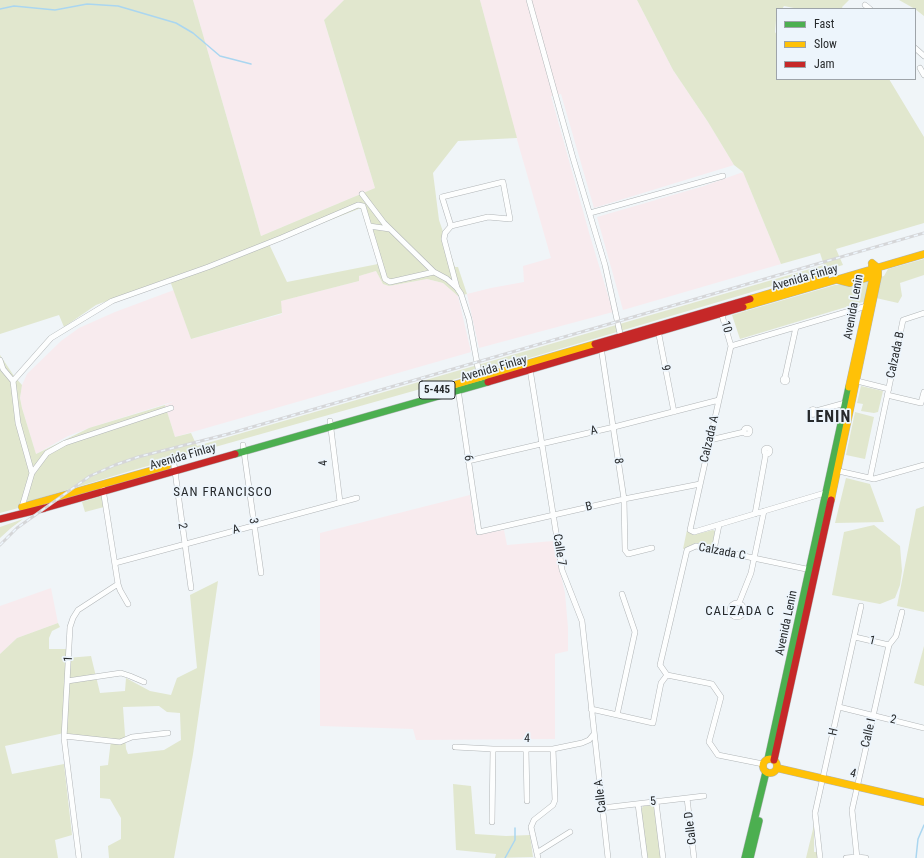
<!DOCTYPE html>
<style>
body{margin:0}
#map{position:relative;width:924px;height:858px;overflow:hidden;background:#f0f5f8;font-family:"Roboto Condensed",sans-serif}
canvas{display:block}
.legend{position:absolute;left:776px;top:8px;width:140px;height:72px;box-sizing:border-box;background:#edf5fc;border:1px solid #9ea4a9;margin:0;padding:5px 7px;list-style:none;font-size:12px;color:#272a2c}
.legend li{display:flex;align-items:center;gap:8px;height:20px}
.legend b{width:20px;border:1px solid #9ea4a9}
</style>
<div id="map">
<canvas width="924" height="858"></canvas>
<ul class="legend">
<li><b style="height:5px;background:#4caf50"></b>Fast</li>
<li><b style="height:5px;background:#ffc107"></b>Slow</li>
<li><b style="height:5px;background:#c62828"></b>Jam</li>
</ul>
</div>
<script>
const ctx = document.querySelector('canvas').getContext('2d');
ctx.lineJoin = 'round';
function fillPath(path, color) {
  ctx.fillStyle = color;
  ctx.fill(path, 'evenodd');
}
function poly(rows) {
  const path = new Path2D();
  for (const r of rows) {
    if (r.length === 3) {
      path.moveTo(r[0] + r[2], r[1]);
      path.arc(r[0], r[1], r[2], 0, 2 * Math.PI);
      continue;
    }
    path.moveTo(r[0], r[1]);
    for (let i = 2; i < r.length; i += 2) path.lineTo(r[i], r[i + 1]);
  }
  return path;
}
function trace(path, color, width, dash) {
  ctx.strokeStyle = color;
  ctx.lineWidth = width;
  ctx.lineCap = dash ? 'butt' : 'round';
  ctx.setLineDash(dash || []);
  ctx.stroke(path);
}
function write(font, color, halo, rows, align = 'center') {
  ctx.font = font + ' "Roboto Condensed",sans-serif';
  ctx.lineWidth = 3.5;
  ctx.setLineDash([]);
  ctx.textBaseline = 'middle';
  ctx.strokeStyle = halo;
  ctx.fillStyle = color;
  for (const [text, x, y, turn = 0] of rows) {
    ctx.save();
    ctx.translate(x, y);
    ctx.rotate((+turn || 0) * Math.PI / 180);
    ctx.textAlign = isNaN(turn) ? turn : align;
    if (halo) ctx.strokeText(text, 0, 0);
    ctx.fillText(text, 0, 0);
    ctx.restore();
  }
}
const industrial = poly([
 [193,0,344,0,324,20,375,188,261,236],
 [480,0,637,0,673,70,708,122,734,165,594,208,561,94,551,96,590,236,613,312,479,348,467,294,491,288,524,282,523,266,551,258,508,108],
 [743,172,781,264,623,310,597,217,704,186],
 [376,271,383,284,389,286,427,279,443,283,458,296,471,352,175,437,165,405,175,401,89,428,68,436,36,454,22,408,20,398,22,385,27,374,61,341,79,328,115,312,174,290,191,339,282,314,280,301,359,281,358,276],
 [470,495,476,535,504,530,507,545,553,541,565,593,568,628,568,651,555,654,555,739,416,740,413,729,320,726,320,533],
 [51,588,58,623,17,638,0,654,0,606]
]);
const green = poly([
 [0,0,193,0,261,236,375,188,324,20,344,0,480,0,517,138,458,141,433,173,439,220,455,267,458,267,467,294,458,296,443,283,427,279,389,286,383,284,376,271,359,276,359,281,281,301,282,313,191,339,169,278,96,305,64,327,59,315,0,334],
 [361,208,378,264,287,282,269,244],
 [637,0,849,0,842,7,843,9,799,9,784,6,782,9,777,9,775,32,777,35,777,79,889,79,924,137,924,223,836,249,843,265,509,364,130,471,24,503,22,507,0,513,0,355,14,376,22,385,20,398,22,408,36,454,89,428,165,405,175,437,191,433,197,446,824,265,820,253,781,264,743,172,734,165,708,122,673,70],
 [899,0,924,0,924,16,915,9],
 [924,259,924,275,900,283,902,296,898,303,876,298,740,339,732,315,835,285,849,285,884,276,888,269],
 [861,386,883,391,878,412,874,413,861,411,863,404,857,403],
 [855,412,874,417,865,459,846,455],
 [846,478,870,484,884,522,835,523],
 [102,496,104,507,85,512,82,502],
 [924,506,924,612,897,606,916,509],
 [23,519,11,528,0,538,0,527],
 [874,525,900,546,902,571,900,585,895,598,880,604,832,595,844,532],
 [687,530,693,535,713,530,715,531,712,546,696,543,683,549],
 [218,581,193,754,174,858,109,858,108,846,121,839,121,818,110,799,100,798,100,766,108,765,111,740,64,733,5,746,12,774,64,764,72,835,55,840,58,858,0,858,0,654,17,638,58,623,60,627,52,631,49,638,49,649,68,649,67,658,91,656,100,693,125,691,126,678,150,691,171,695,177,678,197,668,190,595],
 [159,706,167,712,180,713,181,740,164,750,128,754,126,749,123,707],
 [924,646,924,686,914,683],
 [453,784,471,786,475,834,506,836,530,835,533,857,495,858,496,854,456,850],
 [651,805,654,806,661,858,647,858,641,810,643,806],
 [814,825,816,830,814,831,814,852,818,852,818,858,806,858]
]);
const stream = poly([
 [0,9,14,6,55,10,87,4,118,6,176,23,193,33,220,56,251,64],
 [505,858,515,840,515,828],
 [916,858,918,839,924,825]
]);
const street = poly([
 [529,0,573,158,605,265,621,338],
 [865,5,870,9],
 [915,48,924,56],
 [920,68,924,75],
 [362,194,384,223,434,272,447,279,457,288,461,294,469,319,480,379],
 [590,213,723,176],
 [369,226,390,229],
 [451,226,442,197,503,182,510,219,488,217,451,226,445,233,444,239,457,288],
 [721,312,731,346,690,530,694,532,828,492],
 [658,330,674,412],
 [731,346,870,305],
 [601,347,624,499,625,550,628,554,652,548],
 [0,360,3,369,13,381],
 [530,369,562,570,582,621,608,858],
 [785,377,796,327],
 [785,380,2],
 [853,380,889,389],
 [458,389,479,532,624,499,700,484],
 [887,395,921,403,924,392],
 [813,412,2.5],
 [816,411,845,403],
 [330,421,340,502],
 [747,431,3],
 [710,440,744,432],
 [243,445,261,573],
 [767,451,3],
 [468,461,614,427,719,400],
 [174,464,191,588],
 [834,470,874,479,924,465],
 [32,473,47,453,65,443,171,408],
 [870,478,903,320,924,313],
 [103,489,118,584,120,590,128,604],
 [22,507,32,473,18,423,13,381,51,338,112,301,208,267,281,238,358,205,363,206,385,279,390,282,434,272],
 [755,514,766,453],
 [714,550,719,525],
 [115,563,357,498],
 [739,603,751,573,764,511],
 [737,610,7],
 [855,637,889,645],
 [67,681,121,673,130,676,144,682],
 [839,707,924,728],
 [591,709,653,723,661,683,667,675],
 [617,715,635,632,622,594],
 [64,736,120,742,132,737,168,733],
 [455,747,493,749,553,749,582,743,589,740,594,734],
 [526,750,527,801],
 [763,764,718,755,709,742,721,697,712,684,667,675,660,665,687,550,696,546,811,570],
 [687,798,694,858],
 [656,802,663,858],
 [638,804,645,858],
 [602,808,704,796],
 [492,822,493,749],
 [538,852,570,832],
 [79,858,64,738,70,627,73,618,78,610,118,584],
 [538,858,531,827,534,820,553,805,555,800,553,749],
 [820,858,815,813,861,606],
 [846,858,857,857,866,858],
 [857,858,852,810,889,645,896,636,902,612]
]);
const fast = poly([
 [235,454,488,382],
 [768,759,849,387],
 [745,858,766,772],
 [750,858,759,821]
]);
const slow = poly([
 [838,280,850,283,876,275],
 [750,299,825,277],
 [743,307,924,254],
 [849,387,872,282,872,265],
 [440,389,595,344],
 [831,500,878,276,878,268,872,263],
 [22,507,167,466],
 [770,766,7],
 [777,768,924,802]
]);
const jam = poly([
 [595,344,750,299],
 [488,382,743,307],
 [0,519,45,508,235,454],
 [774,760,831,500]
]);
const rail = poly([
 [0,545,17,528,90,476,115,465,138,457,228,434,924,233]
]);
const shields = [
 [437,390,36]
];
const shieldNames = [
 ["5-445",437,390]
];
const streetNames = [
 ["Avenida Finlay",805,278,-16],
 ["Avenida Lenin",854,307,-80],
 ["10",726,327,74],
 ["Calzada B",896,355,-78],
 ["9",665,368,79],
 ["Avenida Finlay",494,369,-16],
 ["A",594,431,-13],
 ["Calzada A",710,439,-77],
 ["Avenida Finlay",183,457,-16],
 ["6",468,458,82],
 ["8",618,461,82],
 ["4",324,463,-97],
 ["B",589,507,-13],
 ["3",253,521,82],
 ["2",182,526,82],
 ["A",236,530,-15],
 ["Calle 7",559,550,81],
 ["Calzada C",722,552,11],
 ["Avenida Lenin",787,623,-78],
 ["1",872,641,14],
 ["1",69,659,-87],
 ["2",893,720,14],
 ["H",834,732,-77],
 ["Calle I",869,733,-77],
 ["4",527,739,1],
 ["4",853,774,13],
 ["Calle A",601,796,-97],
 ["5",653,802,-7],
 ["Calle D",691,828,-97]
];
const neighbourhoodNames = [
 ["SAN FRANCISCO",223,493],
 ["CALZADA C",740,612]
];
const districtNames = [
 ["LENIN",829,418]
];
fillPath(industrial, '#f8ebee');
fillPath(green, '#e1e7ce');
trace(stream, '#aad6f0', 1.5);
trace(street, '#b1b5b7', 6);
trace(fast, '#b1b5b7', 8);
trace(slow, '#b1b5b7', 8);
trace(jam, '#b1b5b7', 8);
trace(street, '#fdfefe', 5);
trace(fast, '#4caf50', 7);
trace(slow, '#ffc107', 7);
trace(jam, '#c62828', 7);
trace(rail, '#d5d6d8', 3);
trace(rail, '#edf5fc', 1.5, [4.5]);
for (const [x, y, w] of shields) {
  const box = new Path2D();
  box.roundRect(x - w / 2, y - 9, w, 18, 3);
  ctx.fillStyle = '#edf5fc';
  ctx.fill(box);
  trace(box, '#272a2c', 1);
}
write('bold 11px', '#272a2c', null, shieldNames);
write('12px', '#272a2c', '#edf5fc', streetNames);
ctx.letterSpacing = '1px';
write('13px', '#272a2c', '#edf5fc', neighbourhoodNames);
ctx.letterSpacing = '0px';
ctx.letterSpacing = '1px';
write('bold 16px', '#272a2c', '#edf5fc', districtNames);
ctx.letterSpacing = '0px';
</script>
